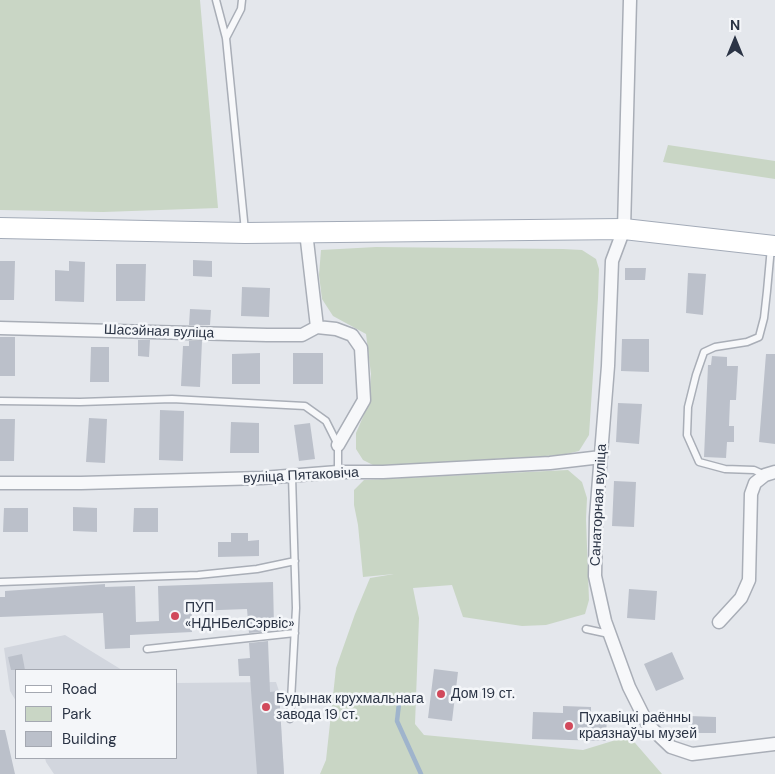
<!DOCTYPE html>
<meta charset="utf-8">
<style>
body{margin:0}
#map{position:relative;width:775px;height:774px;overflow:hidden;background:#e4e7ec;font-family:"DM Sans",sans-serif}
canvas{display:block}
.legend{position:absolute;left:15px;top:669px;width:162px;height:90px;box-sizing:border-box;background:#f4f6f9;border:1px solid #a4a8b1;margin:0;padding:6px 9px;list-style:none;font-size:15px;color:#2b3445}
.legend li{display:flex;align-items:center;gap:10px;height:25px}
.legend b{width:25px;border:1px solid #a4a8b1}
.north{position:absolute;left:710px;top:15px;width:50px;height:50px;-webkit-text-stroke:4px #f4f6f9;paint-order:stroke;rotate:0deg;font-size:14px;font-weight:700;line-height:20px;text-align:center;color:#2b3445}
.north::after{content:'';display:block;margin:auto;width:18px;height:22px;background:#2b3445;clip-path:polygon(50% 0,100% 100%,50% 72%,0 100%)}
</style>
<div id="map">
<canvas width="775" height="774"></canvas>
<ul class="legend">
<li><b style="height:6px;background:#fff"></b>Road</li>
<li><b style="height:14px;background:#c9d6c5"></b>Park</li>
<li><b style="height:14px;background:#bbc0ca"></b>Building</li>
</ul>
<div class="north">N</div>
</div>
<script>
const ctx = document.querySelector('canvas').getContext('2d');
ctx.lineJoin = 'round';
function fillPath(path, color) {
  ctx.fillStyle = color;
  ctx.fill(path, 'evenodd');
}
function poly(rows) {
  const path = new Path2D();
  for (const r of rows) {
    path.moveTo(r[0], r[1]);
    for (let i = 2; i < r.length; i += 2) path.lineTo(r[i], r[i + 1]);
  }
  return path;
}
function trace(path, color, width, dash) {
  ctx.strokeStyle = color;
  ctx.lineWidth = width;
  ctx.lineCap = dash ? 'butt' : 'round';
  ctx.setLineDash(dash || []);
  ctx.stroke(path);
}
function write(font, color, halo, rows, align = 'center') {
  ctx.font = font + ' "DM Sans",sans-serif';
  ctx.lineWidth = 5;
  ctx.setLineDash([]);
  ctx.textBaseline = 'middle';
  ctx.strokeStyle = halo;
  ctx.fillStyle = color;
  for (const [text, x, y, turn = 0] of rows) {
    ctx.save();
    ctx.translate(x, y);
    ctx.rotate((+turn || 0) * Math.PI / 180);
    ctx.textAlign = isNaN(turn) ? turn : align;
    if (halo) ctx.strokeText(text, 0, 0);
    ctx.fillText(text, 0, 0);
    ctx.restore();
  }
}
const built = poly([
 [65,635,122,670,16,670,16,701,10,691,4,648],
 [276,682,279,691,284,774,54,774,46,762,45,758,176,758,176,683]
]);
const green = poly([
 [0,0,200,0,218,208,103,212,0,210],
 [668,145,775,161,775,179,663,162],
 [376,247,563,249,582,250,596,259,599,269,598,298,589,435,579,451,562,455,375,466,363,460,356,449,356,433,369,403,371,374,366,334,333,316,322,299,319,275,321,250],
 [568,470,582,482,587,498,586,519,589,600,585,614,546,625,522,626,463,617,452,585,413,588,419,618,415,724,424,735,583,750,629,736,662,774,320,774,326,760,336,668,355,614,370,578,394,574,363,577,358,525,354,505,354,490,364,480]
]);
const stream = poly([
 [400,695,397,721,421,774]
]);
const building = poly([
 [193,260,212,261,212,277,193,276],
 [0,261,15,261,14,300,0,300],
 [69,261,85,262,84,302,55,301,55,270,69,271],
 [116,264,146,264,145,301,116,301],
 [625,268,646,268,645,280,625,280],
 [688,273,706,274,703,315,686,313],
 [242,287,270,288,269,317,241,316],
 [190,309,211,310,210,325,189,325],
 [0,337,15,337,15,376,0,376],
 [622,339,649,339,649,372,621,371],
 [138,340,150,340,149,357,138,356],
 [189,341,202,341,200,387,181,386,183,346,189,346],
 [91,347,109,347,109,382,90,382],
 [260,353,260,384,232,384,232,354],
 [293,353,323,353,323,384,293,384],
 [766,354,775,354,775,444,759,442],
 [712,356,727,357,727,366,738,366,736,400,730,400,729,426,734,426,734,442,727,442,726,458,704,457,708,365,711,365],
 [618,403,642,404,639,444,616,442],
 [160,410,184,411,183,461,159,460],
 [89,418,107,419,105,463,86,462],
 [0,419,15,419,14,461,0,461],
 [231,422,259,423,259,453,230,453],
 [310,423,315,459,299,461,294,425],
 [614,481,636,482,634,527,612,526],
 [73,507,97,508,97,532,73,531],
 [4,508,28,508,28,532,3,532],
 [134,508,158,508,158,532,133,532],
 [231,533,248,533,248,541,259,540,259,556,218,557,218,542,231,542],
 [273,582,274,627,267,628,268,631,249,633,247,609,192,611,192,632,130,635,130,648,105,649,103,613,0,617,0,597,5,597,5,591,105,584,105,587,135,586,136,622,159,621,158,586],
 [629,589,657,591,655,620,627,618],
 [268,641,270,692,279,691,284,774,257,774,250,676,239,676,238,659,250,658,249,643],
 [672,652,684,679,656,691,644,664],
 [22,654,25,670,11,670,8,657],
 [434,669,458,672,452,721,428,718],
 [563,706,591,707,591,713,607,713,606,741,532,739,533,712,563,713],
 [689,716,716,717,716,733,689,733],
 [0,730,5,730,15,774,0,774]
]);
const lane = poly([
 [216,0,226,38,245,231],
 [226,38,241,9,242,0],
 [0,401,80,402,172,399,305,406,326,421,338,445,338,472],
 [765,475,754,470,725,469,699,462,687,435,688,407,696,375,704,352,715,347,747,342,759,337,764,318,767,291,771,247],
 [0,582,198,575,257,569,295,561],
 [586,629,609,634],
 [147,649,295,633],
 [290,719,296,608,292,476]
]);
const street = poly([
 [630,0,624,229,612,261,608,366,596,517,595,576,605,621,629,687,648,725,671,747,692,754,775,744],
 [306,232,317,327],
 [317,327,336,329,352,335,361,348,364,400,338,445],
 [0,328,267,335,302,335,317,327],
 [0,483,81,483,262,478,338,472,383,472,550,463,601,457],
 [719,622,741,598,749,580,751,494,755,483,765,475,775,472]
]);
const primary = poly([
 [0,228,245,233,624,229,775,246]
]);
const markers = [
 [175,616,5,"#d1495b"],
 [441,694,5,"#d1495b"],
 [266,707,5,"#d1495b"],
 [569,726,5,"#d1495b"]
];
const streetNames = [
 ["Шасэйная вуліца",159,332,2],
 ["вуліца Пятаковіча",301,476,-3],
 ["Санаторная вуліца",599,505,-87]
];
const poiNames = [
 ["ПУП",185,608],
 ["«НДНБелСэрвіс»",185,624],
 ["Дом 19 ст.",451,694],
 ["Будынак крухмальнага",276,699],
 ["завода 19 ст.",276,715],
 ["Пухавіцкі раённы",579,718],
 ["краязнаўчы музей",579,734]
];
fillPath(built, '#d2d6de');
fillPath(green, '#c9d6c5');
trace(stream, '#9fb4cc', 4.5);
fillPath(building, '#bbc0ca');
trace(lane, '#a9aeb7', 9);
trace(street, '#a9aeb7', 15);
trace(primary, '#a3abb8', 22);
trace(lane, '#f7f8fa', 6);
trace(street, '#f7f8fa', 12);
trace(primary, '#fff', 20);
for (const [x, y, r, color] of markers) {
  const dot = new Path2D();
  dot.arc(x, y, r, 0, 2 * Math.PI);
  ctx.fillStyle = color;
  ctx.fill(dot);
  trace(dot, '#f4f6f9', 2);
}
write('14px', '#2b3445', '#f4f6f9', streetNames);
write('14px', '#2b3445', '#f4f6f9', poiNames, 'left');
</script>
